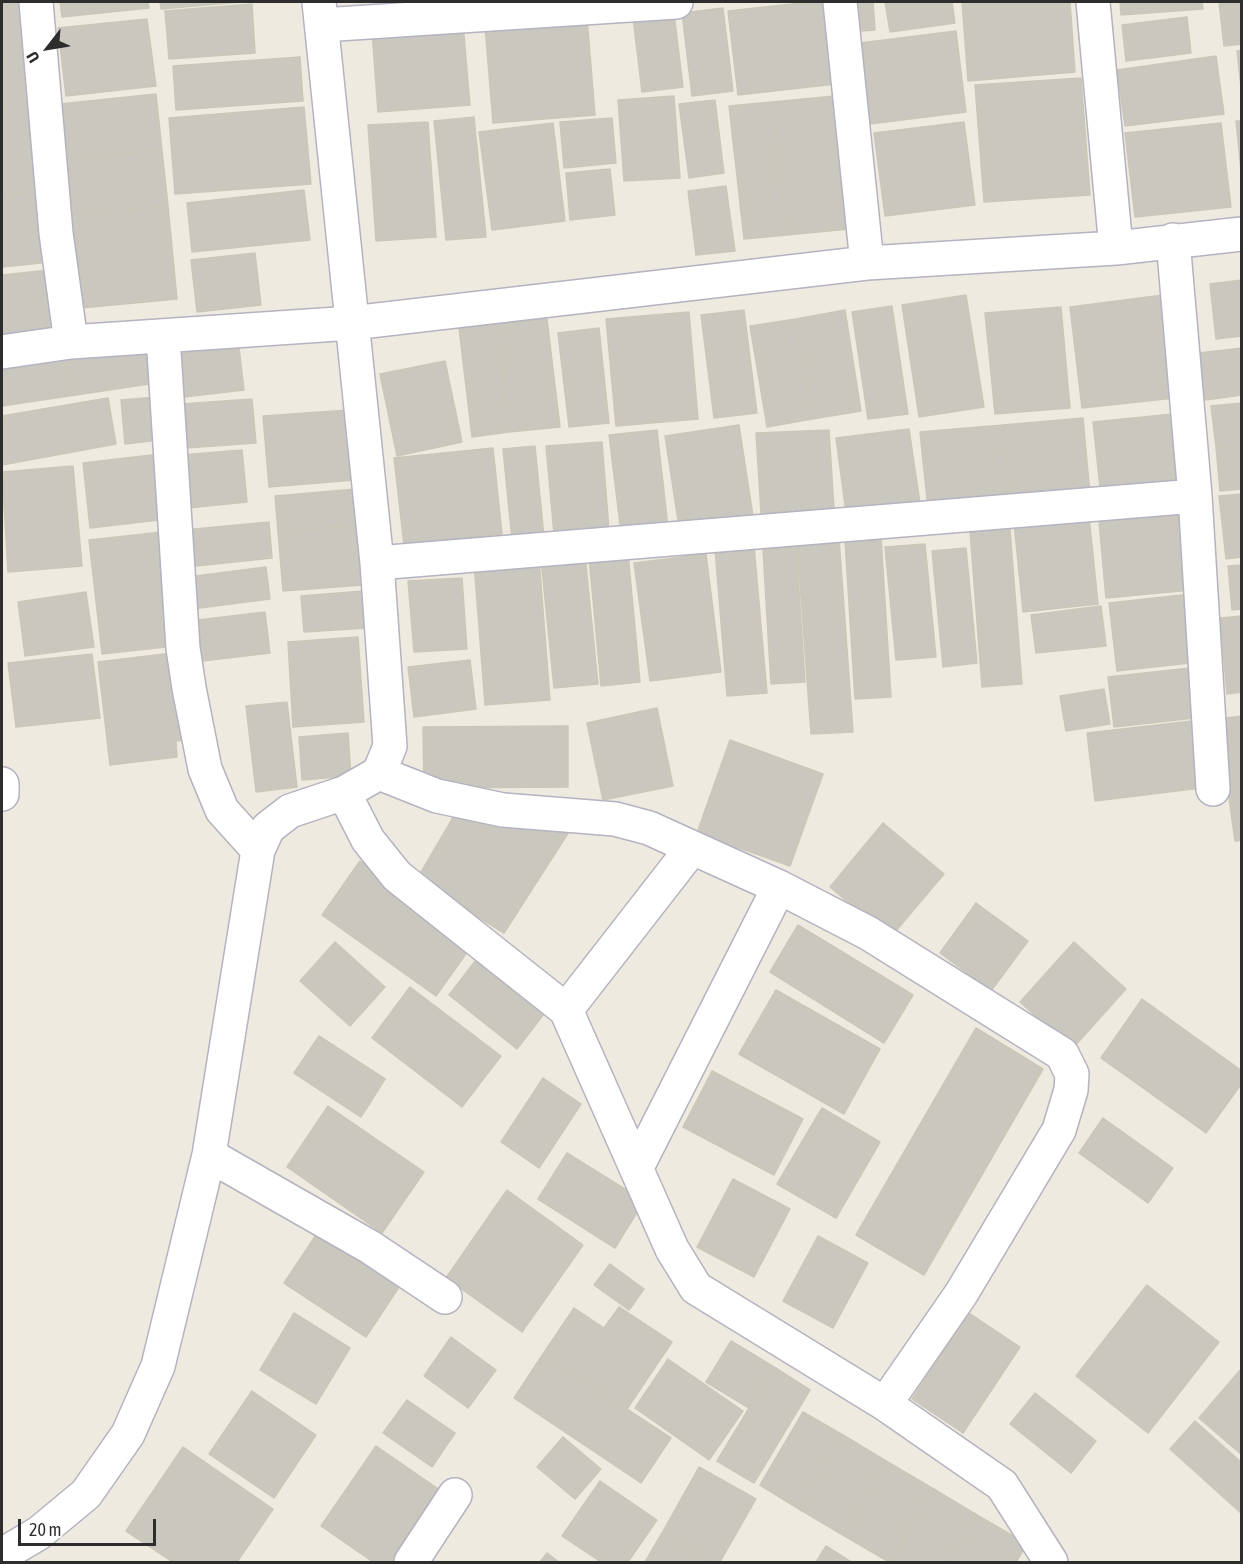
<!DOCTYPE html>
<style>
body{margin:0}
#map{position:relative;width:1243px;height:1564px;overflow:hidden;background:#efeadf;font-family:"Asap Condensed",sans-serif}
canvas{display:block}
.frame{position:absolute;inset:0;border:3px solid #2d2d2d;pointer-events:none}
.north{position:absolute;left:18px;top:18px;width:60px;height:60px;-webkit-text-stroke:4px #fff;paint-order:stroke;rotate:239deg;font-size:16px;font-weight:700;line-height:24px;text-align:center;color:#2d2d2d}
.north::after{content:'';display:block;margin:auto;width:21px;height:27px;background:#2d2d2d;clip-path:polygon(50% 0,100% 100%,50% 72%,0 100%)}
.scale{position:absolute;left:18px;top:1519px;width:138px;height:27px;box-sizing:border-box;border:3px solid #2d2d2d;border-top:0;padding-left:8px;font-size:18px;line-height:21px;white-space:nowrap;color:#2d2d2d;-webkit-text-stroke:4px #fff;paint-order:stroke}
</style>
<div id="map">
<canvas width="1243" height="1564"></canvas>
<div class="frame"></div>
<div class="north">U</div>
<div class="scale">20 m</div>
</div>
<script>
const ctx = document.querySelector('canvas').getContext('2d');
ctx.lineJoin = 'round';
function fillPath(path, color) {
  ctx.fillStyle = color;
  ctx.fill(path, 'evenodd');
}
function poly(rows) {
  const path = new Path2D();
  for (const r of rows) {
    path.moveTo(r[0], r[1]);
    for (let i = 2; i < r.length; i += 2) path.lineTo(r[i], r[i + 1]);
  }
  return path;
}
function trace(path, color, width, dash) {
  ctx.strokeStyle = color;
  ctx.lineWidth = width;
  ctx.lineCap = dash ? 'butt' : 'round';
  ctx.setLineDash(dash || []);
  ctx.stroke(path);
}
const building = poly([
 [2,2,20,2,27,59,2,62,2,2],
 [60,2,148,2,149,8,62,17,60,2],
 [160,2,241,2,161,9,160,2],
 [810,2,826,2,836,84,738,95,728,11,810,2],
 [847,2,873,2,875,30,848,32,847,2],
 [885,2,952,2,955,23,890,32,885,2],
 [962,2,1070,2,1075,72,968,81,962,2],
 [1120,2,1202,2,1203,9,1121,15,1120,2],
 [1219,2,1242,2,1242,44,1224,46,1219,2],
 [252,4,255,53,169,59,165,11,252,4],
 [723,8,733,91,692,96,682,13,723,8],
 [674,13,683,87,642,92,633,18,674,13],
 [1187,17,1191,53,1126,61,1122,25,1187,17],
 [587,18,595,115,493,123,485,26,587,18],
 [147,19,156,86,66,96,58,28,147,19],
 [463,24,470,105,378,112,372,31,463,24],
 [956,31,966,112,870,124,860,43,956,31],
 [1242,50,1242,96,1237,51,1242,50],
 [1216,56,1224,114,1125,126,1117,70,1216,56],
 [300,57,303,101,176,110,173,66,300,57],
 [27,59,32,107,2,110,2,62,27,59],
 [1081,78,1090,195,984,202,975,85,1081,78],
 [156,94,162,150,65,159,60,104,156,94],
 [674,96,680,178,624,181,618,100,674,96],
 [835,96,849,229,787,235,772,102,835,96],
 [715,100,724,173,689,178,679,104,715,100],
 [772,102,787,235,744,239,729,106,772,102],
 [32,107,42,191,2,195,2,110,32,107],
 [304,107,311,184,175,194,169,118,304,107],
 [474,117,486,237,446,240,434,121,474,117],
 [612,118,616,163,564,168,560,122,612,118],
 [1236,121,1242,121,1242,181,1236,121],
 [428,122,436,237,376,241,368,125,428,122],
 [964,122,975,205,885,216,874,133,964,122],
 [553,123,565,221,492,230,479,132,553,123],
 [1221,123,1231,207,1135,217,1125,133,1221,123],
 [162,150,168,206,72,215,65,159,162,150],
 [610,169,615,215,570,220,566,173,610,169],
 [726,186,735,251,696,255,688,191,726,186],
 [304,190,310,240,192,252,187,203,304,190],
 [42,191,50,262,2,267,2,195,42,191],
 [168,206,177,299,81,308,72,215,168,206],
 [255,253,261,305,197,312,191,260,255,253],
 [49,270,56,332,2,338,2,275,49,270],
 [1242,280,1242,336,1216,339,1210,284,1242,280],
 [1171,294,1184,397,1082,408,1070,307,1171,294],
 [966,295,984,407,919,417,902,305,966,295],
 [892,306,908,414,868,419,852,312,892,306],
 [1061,307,1070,408,995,414,985,313,1061,307],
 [744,310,757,413,714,418,701,315,744,310],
 [845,310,861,411,812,419,796,319,845,310],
 [689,312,698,419,616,426,606,319,689,312],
 [547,319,560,427,509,432,497,324,547,319],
 [796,319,812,419,767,427,750,326,796,319],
 [497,324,509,432,472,437,459,328,497,324],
 [599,328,609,423,569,427,558,333,599,328],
 [238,339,244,390,184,397,178,346,238,339],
 [150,342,156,383,69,396,63,355,150,342],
 [1242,348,1242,395,1205,400,1199,353,1242,348],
 [63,355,69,396,2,406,2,364,63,355],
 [445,361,462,442,397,456,380,374,445,361],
 [156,397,160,440,125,444,121,400,156,397],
 [108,398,116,444,2,465,2,416,108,398],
 [252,399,256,443,186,448,182,404,252,399],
 [1242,403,1242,445,1216,447,1211,406,1242,403],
 [349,410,355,480,269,487,263,416,349,410],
 [1183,413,1192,486,1101,496,1093,422,1183,413],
 [1083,418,1090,494,1011,501,1003,425,1083,418],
 [739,425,753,516,679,527,665,436,739,425],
 [1003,425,1011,501,928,509,920,432,1003,425],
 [909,429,921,510,847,520,836,438,909,429],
 [657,430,668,527,621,532,609,435,657,430],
 [829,430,834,509,761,513,756,433,829,430],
 [602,442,609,530,554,534,546,446,602,442],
 [1242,445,1242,489,1220,491,1216,447,1242,445],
 [535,446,544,537,512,540,503,449,535,446],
 [493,448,502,534,404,545,394,458,493,448],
 [242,450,247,502,188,508,182,455,242,450],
 [160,454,167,519,90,528,83,463,160,454],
 [73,466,82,566,8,572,2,472,73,466],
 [356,489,359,525,278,532,275,496,356,489],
 [1242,494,1242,557,1226,559,1219,496,1242,494],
 [1184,514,1191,590,1106,598,1099,522,1184,514],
 [1089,516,1098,604,1023,612,1014,523,1089,516],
 [269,522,272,558,187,567,184,530,269,522],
 [359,525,363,585,283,591,278,532,359,525],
 [1010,529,1022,684,982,687,970,531,1010,529],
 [162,532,175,646,102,654,89,540,162,532],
 [881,537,891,697,855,699,845,540,881,537],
 [839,538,853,732,811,734,797,541,839,538],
 [925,544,936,657,896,660,885,547,925,544],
 [754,546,767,693,727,696,715,549,754,546],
 [796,547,805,682,771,684,763,550,796,547],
 [966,548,977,663,943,667,932,551,966,548],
 [628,553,640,682,601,686,589,557,628,553],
 [706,554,721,672,650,681,634,563,706,554],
 [585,555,598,684,554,688,541,559,585,555],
 [539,558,550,700,485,705,474,563,539,558],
 [1242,565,1242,609,1232,610,1228,566,1242,565],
 [266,567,270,599,192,609,188,577,266,567],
 [462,578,467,649,414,652,408,581,462,578],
 [363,591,367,628,304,632,301,596,363,591],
 [86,592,94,647,25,656,18,602,86,592],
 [1191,594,1199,662,1117,671,1109,603,1191,594],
 [1101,606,1106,646,1036,653,1031,615,1101,606],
 [265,612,270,653,194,662,189,621,265,612],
 [1242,616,1242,692,1227,694,1220,618,1242,616],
 [358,637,364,722,293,727,288,642,358,637],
 [181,652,191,739,176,741,177,757,110,765,98,662,181,652],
 [92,654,100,718,16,727,8,663,92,654],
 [470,660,476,709,414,717,408,667,470,660],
 [1199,667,1204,717,1114,727,1108,677,1199,667],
 [1104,689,1110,724,1066,731,1060,696,1104,689],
 [287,702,297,787,256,792,246,706,287,702],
 [657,708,673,786,603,800,587,723,657,708],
 [1242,716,1242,840,1235,841,1218,719,1242,716],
 [1201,720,1209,787,1095,801,1087,733,1201,720],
 [568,726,568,787,424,788,423,727,568,726],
 [348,733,351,776,302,780,299,737,348,733],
 [730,740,823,774,790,866,697,833,730,740],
 [461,804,574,824,504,933,417,879,461,804],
 [883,823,944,874,890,938,830,887,883,823],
 [360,861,475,941,436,996,322,915,360,861],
 [976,903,1028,941,991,991,940,953,976,903],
 [798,925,913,995,884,1043,770,972,798,925],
 [335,942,385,987,350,1026,300,981,335,942],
 [1074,942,1126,989,1072,1049,1020,1002,1074,942],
 [479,956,547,1010,517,1049,449,995,479,956],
 [410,987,501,1056,462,1107,372,1038,410,987],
 [776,990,880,1049,844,1114,739,1054,776,990],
 [1142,999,1242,1071,1242,1083,1206,1133,1101,1058,1142,999],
 [976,1028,1043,1069,924,1275,856,1235,976,1028],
 [319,1036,385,1079,361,1117,294,1073,319,1036],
 [712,1071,803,1119,774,1175,683,1127,712,1071],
 [543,1078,581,1104,539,1168,501,1142,543,1078],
 [328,1106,424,1172,382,1233,287,1167,328,1106],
 [822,1108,880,1142,836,1218,777,1184,822,1108],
 [1103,1118,1173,1168,1148,1203,1079,1153,1103,1118],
 [567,1153,644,1201,615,1248,538,1199,567,1153],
 [733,1179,790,1209,754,1277,697,1247,733,1179],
 [507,1190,583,1245,522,1332,446,1278,507,1190],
 [324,1223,405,1278,366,1337,284,1283,324,1223],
 [818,1236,868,1263,833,1328,783,1301,818,1236],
 [610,1264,644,1289,629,1310,594,1285,610,1264],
 [1147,1285,1219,1342,1148,1433,1076,1376,1147,1285],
 [619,1307,672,1342,627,1409,543,1354,574,1308,604,1328,619,1307],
 [294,1313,350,1348,316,1404,260,1370,294,1313],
 [969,1313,1020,1347,963,1433,912,1399,969,1313],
 [451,1337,496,1370,468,1408,424,1376,451,1337],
 [731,1341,774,1367,749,1408,706,1382,731,1341],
 [543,1354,671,1438,641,1483,514,1398,543,1354],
 [668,1359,743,1411,709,1460,635,1408,668,1359],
 [774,1367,810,1390,754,1483,717,1461,774,1367],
 [1241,1369,1242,1369,1242,1455,1199,1418,1241,1369],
 [252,1391,316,1435,274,1498,209,1454,252,1391],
 [1035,1393,1096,1441,1071,1473,1010,1424,1035,1393],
 [407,1400,455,1433,432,1467,383,1433,407,1400],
 [803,1412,843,1435,799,1509,760,1485,803,1412],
 [1195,1421,1242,1463,1242,1514,1170,1449,1195,1421],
 [843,1435,886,1461,843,1535,799,1509,843,1435],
 [563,1437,601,1469,575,1499,537,1467,563,1437],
 [376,1446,447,1495,401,1562,373,1562,321,1526,376,1446],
 [183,1447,273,1509,237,1562,173,1562,126,1531,183,1447],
 [886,1461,932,1488,889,1562,843,1535,886,1461],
 [699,1467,756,1499,720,1562,713,1562,662,1533,699,1467],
 [600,1481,657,1520,628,1562,601,1562,562,1536,600,1481],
 [932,1488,977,1515,949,1562,890,1562,932,1488],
 [977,1515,1027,1544,1016,1562,949,1562,977,1515],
 [662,1533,713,1562,645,1562,662,1533],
 [826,1546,851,1562,816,1562,826,1546],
 [547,1553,559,1562,540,1562,547,1553]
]);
const minor = poly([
 [36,2,56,233,71,342],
 [840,2,867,263],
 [1093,2,1116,248],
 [322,25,676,2],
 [1173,240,1195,496,1213,789],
 [163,336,183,648,189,688,205,769,222,810,258,850],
 [2,352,71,342,352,323,867,263,1116,248,1242,234],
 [377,563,1195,496],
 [379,773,437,796,503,810,615,819,649,828,779,887,868,933,1062,1054,1072,1074,1071,1090,1059,1130,961,1294,885,1404],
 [2,784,2,794],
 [344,793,368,840,397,876,566,1010,672,1249,696,1288,885,1404,1002,1485,1051,1562],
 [566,1010,692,848],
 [209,1155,370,1247,445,1297],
 [637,1167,779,887],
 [2,1555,39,1533,86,1494,128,1434,158,1366,209,1155,258,850,268,828,290,811,344,793,379,773,390,746,377,563,319,2],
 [411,1562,455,1495]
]);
fillPath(building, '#cac7be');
trace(building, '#cbc7b8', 1.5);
trace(minor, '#b3b3c1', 36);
trace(minor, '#fff', 33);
</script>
